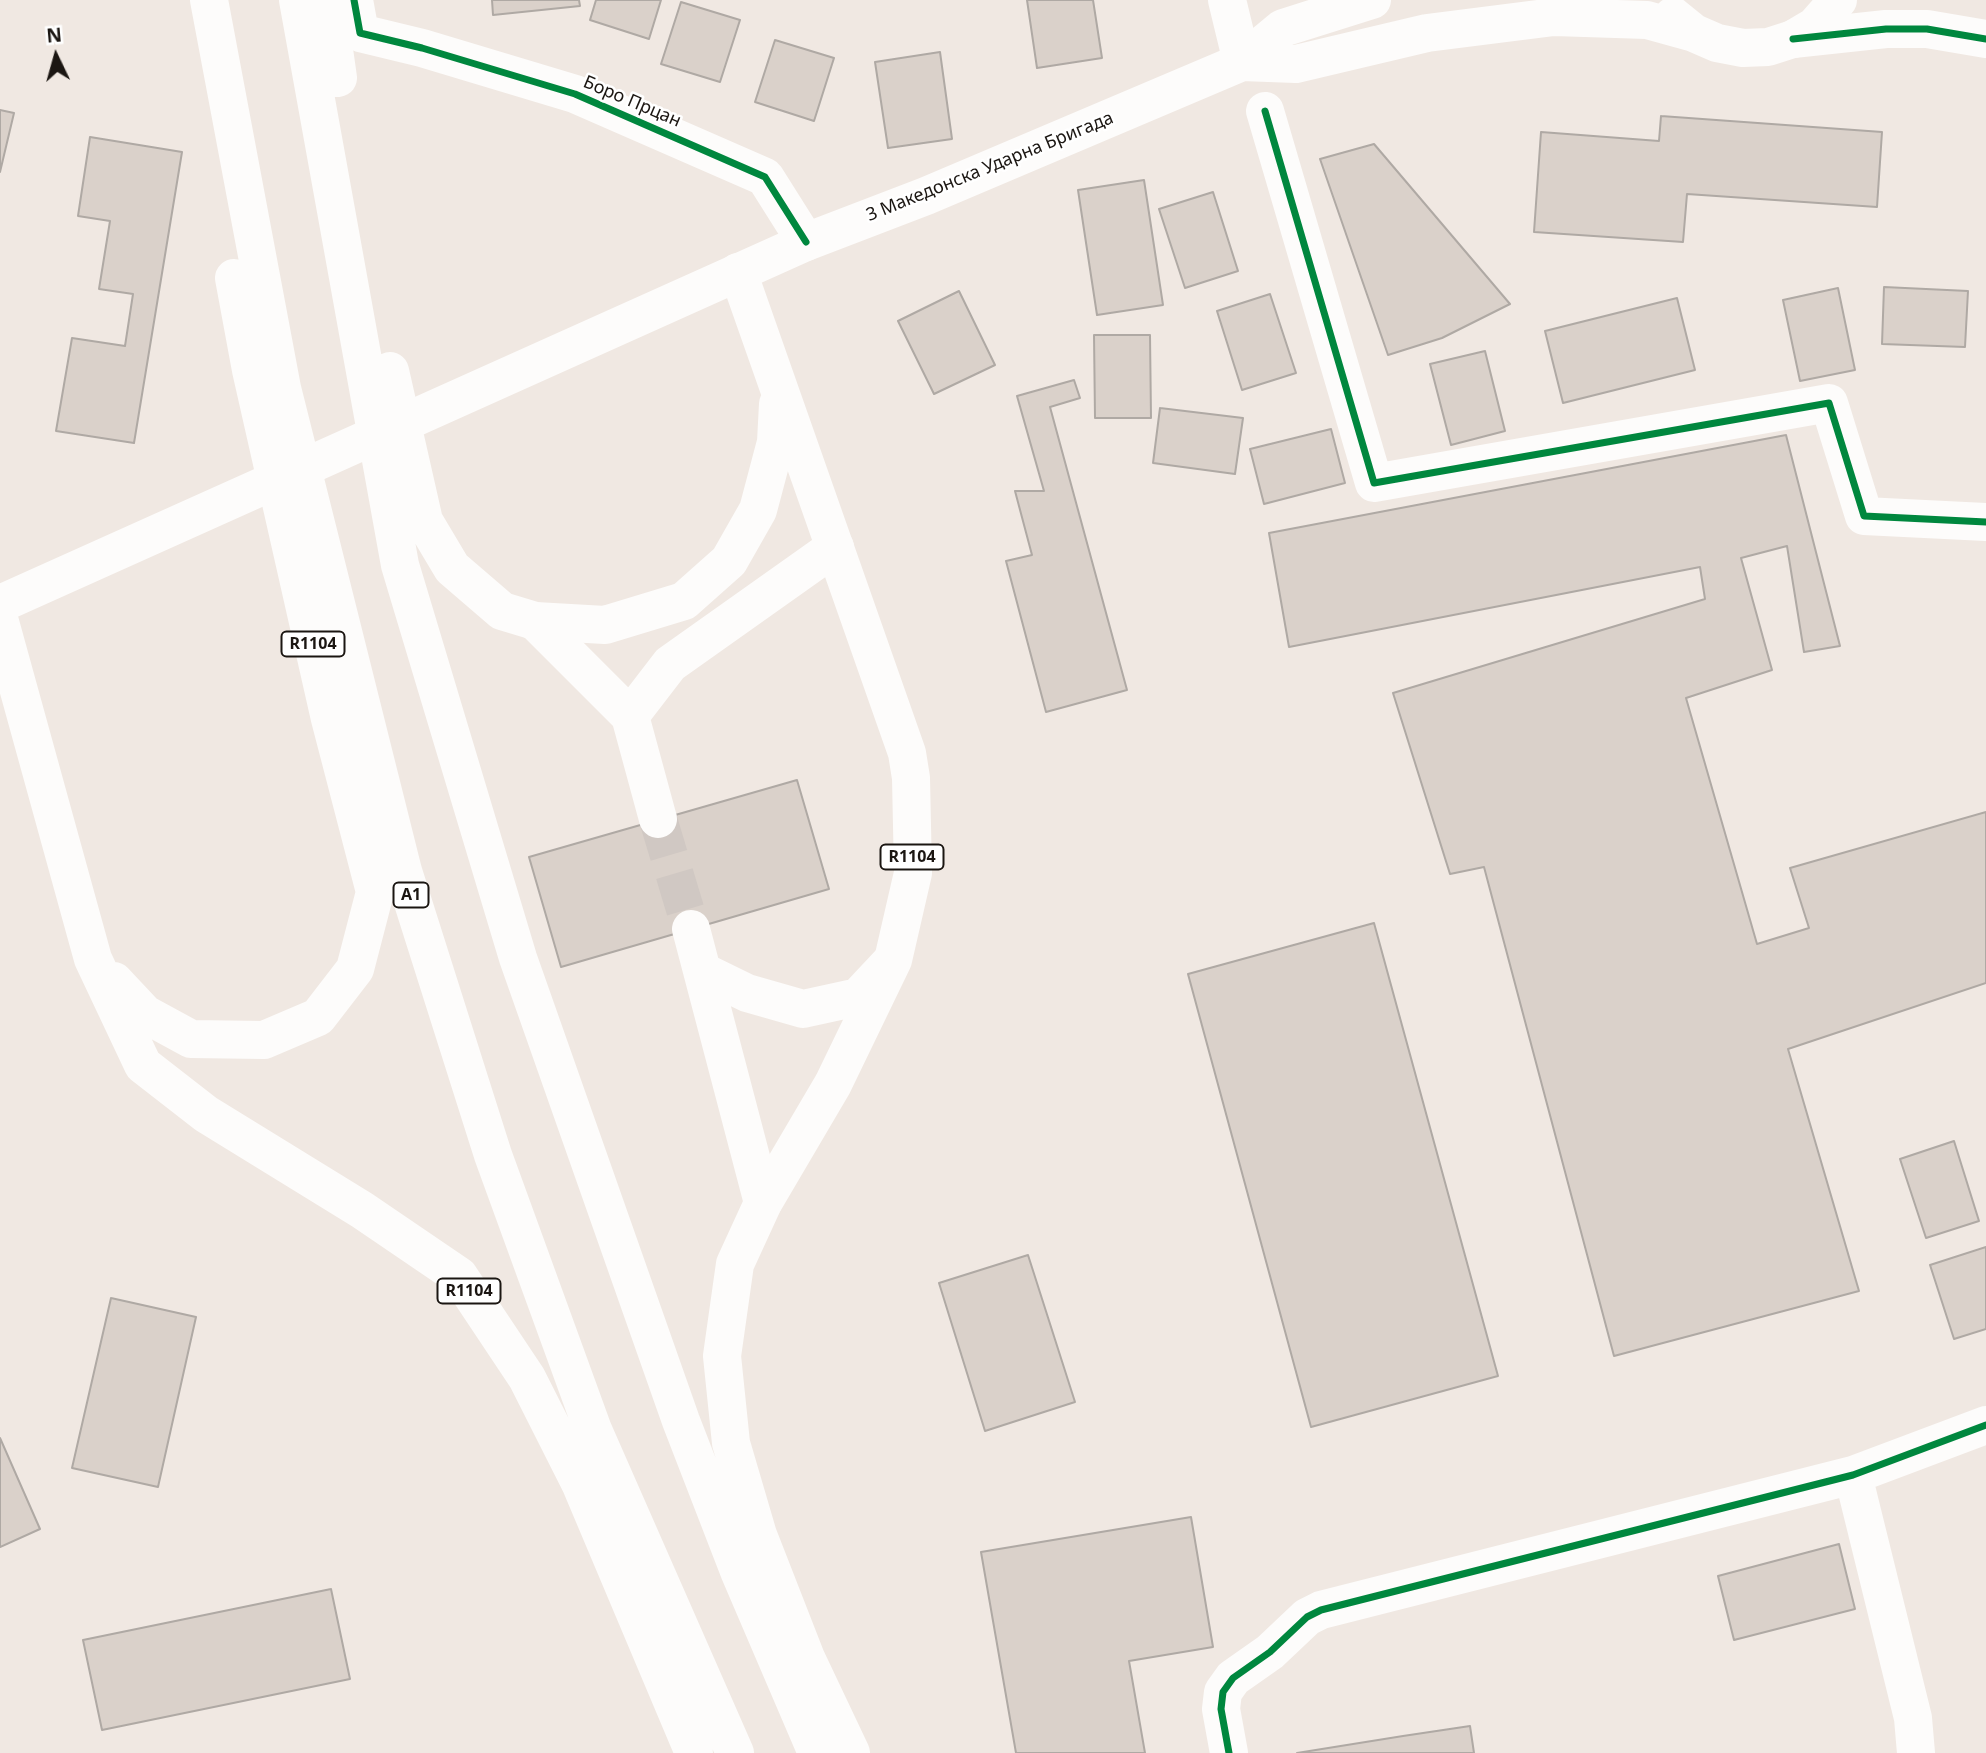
<!DOCTYPE html>
<meta charset="utf-8">
<style>
body{margin:0}
#map{position:relative;width:1986px;height:1753px;overflow:hidden;background:#f0e8e2;font-family:"Noto Sans",sans-serif}
canvas{display:block}
.north{position:absolute;left:21px;top:21px;width:70px;height:70px;-webkit-text-stroke:5px #fff;paint-order:stroke;rotate:355deg;font-size:19px;font-weight:700;line-height:28px;text-align:center;color:#1b1612}
.north::after{content:'';display:block;margin:auto;width:24px;height:32px;background:#1b1612;clip-path:polygon(50% 0,100% 100%,50% 72%,0 100%)}
</style>
<div id="map">
<canvas width="1986" height="1753"></canvas>
<div class="north">N</div>
</div>
<script>
const ctx = document.querySelector('canvas').getContext('2d');
ctx.lineJoin = 'round';
function fillPath(path, color) {
  ctx.fillStyle = color;
  ctx.fill(path, 'evenodd');
}
function poly(rows) {
  const path = new Path2D();
  for (const r of rows) {
    path.moveTo(r[0], r[1]);
    for (let i = 2; i < r.length; i += 2) path.lineTo(r[i], r[i + 1]);
  }
  return path;
}
function trace(path, color, width, dash) {
  ctx.strokeStyle = color;
  ctx.lineWidth = width;
  ctx.lineCap = dash ? 'butt' : 'round';
  ctx.setLineDash(dash || []);
  ctx.stroke(path);
}
function write(font, color, halo, rows, align = 'center') {
  ctx.font = font + ' "Noto Sans",sans-serif';
  ctx.lineWidth = 5;
  ctx.setLineDash([]);
  ctx.textBaseline = 'middle';
  ctx.strokeStyle = halo;
  ctx.fillStyle = color;
  for (const [text, x, y, turn = 0] of rows) {
    ctx.save();
    ctx.translate(x, y);
    ctx.rotate((+turn || 0) * Math.PI / 180);
    ctx.textAlign = isNaN(turn) ? turn : align;
    if (halo) ctx.strokeText(text, 0, 0);
    ctx.fillText(text, 0, 0);
    ctx.restore();
  }
}
const building = poly([
 [492,0,579,0,580,6,493,15,492,0],
 [596,0,661,0,649,39,590,20,596,0],
 [1027,0,1093,0,1102,58,1037,68,1027,0],
 [681,2,740,20,720,82,661,64,681,2],
 [775,40,834,58,814,121,755,102,775,40],
 [940,52,952,139,888,148,875,62,940,52],
 [0,110,14,113,0,172,0,110],
 [1661,116,1882,132,1877,207,1687,194,1683,242,1534,232,1541,132,1659,141,1661,116],
 [90,137,182,152,134,443,56,431,72,338,125,346,133,294,99,289,110,221,78,216,90,137],
 [1374,144,1510,304,1442,338,1388,355,1320,159,1374,144],
 [1144,180,1163,305,1097,315,1078,190,1144,180],
 [1213,192,1238,271,1185,288,1159,209,1213,192],
 [1884,287,1968,291,1965,347,1882,344,1884,287],
 [1838,288,1855,370,1800,381,1783,300,1838,288],
 [959,291,995,365,934,394,898,321,959,291],
 [1270,294,1296,373,1242,390,1217,311,1270,294],
 [1677,298,1695,370,1563,403,1545,331,1677,298],
 [1094,335,1150,335,1151,418,1095,418,1094,335],
 [1485,351,1505,431,1451,445,1430,364,1485,351],
 [1074,380,1080,398,1050,407,1127,690,1046,712,1006,561,1032,555,1015,491,1044,491,1017,396,1074,380],
 [1160,408,1243,418,1235,474,1153,463,1160,408],
 [1331,429,1345,483,1264,504,1250,449,1331,429],
 [1786,435,1840,646,1804,652,1787,546,1741,558,1772,670,1686,698,1757,944,1809,928,1790,868,1986,812,1986,983,1788,1049,1859,1291,1614,1356,1484,867,1450,874,1393,693,1705,599,1700,567,1289,647,1269,533,1786,435],
 [797,780,829,889,561,967,529,857,797,780],
 [1374,923,1498,1376,1311,1427,1188,974,1374,923],
 [1954,1141,1979,1221,1926,1238,1900,1159,1954,1141],
 [1986,1247,1986,1329,1954,1339,1930,1265,1986,1247],
 [1028,1255,1075,1402,985,1431,939,1283,1028,1255],
 [111,1298,196,1317,158,1487,72,1468,111,1298],
 [0,1438,40,1529,0,1547,0,1438],
 [1191,1517,1213,1647,1129,1661,1145,1753,1016,1753,981,1552,1191,1517],
 [1839,1544,1855,1609,1734,1640,1718,1576,1839,1544],
 [331,1589,350,1679,102,1730,83,1640,331,1589],
 [1470,1726,1474,1753,1297,1753,1403,1736,1470,1726]
]);
const minorTunnel = poly([
 [658,819,691,929]
]);
const minor = poly([
 [354,0,360,33,422,48,575,94,765,177,806,242],
 [1227,0,1242,62],
 [1793,39,1886,29,1927,29,1986,39],
 [1265,111,1374,483,1829,403,1864,516,1986,522],
 [535,621,630,716,658,819],
 [630,716,670,664,835,547],
 [691,929,763,1203],
 [704,972,747,993,803,1009,858,997,889,964],
 [1853,1475,1913,1718,1916,1753],
 [1229,1753,1221,1709,1223,1692,1233,1678,1270,1652,1307,1617,1321,1610,1853,1475,1986,1425]
]);
const major = poly([
 [1673,16,1694,33,1717,43,1743,48,1768,47,1793,39,1815,26,1838,0],
 [1242,62,1296,64,1427,33,1554,17,1647,20,1694,33],
 [0,604,806,242,926,196,1242,62,1283,28,1372,0]
]);
const highway = poly([
 [209,0,282,388,403,871,493,1155,593,1430,735,1753],
 [298,0,400,565,518,958,681,1421,739,1571,817,1753],
 [327,0,338,78],
 [738,272,907,753,911,778,913,873,893,960,833,1084,763,1203,735,1264,722,1356,731,1443,758,1535,806,1658,851,1753],
 [390,371,424,521,452,568,502,611,535,621,605,625,684,601,729,561,758,510,776,442,778,404],
 [0,622,93,959,143,1065,206,1114,362,1210,459,1276,527,1378,581,1485,694,1753],
 [114,981,145,1014,191,1039,264,1040,318,1017,355,969,375,892,330,719,251,370,234,278]
]);
const cycleway = poly([
 [354,0,360,33,422,48,575,94,765,177,806,242],
 [1793,39,1886,29,1927,29,1986,39],
 [1265,111,1374,483,1829,403,1864,516,1986,522],
 [1229,1753,1221,1709,1223,1692,1233,1678,1270,1652,1307,1617,1321,1610,1853,1475,1986,1425]
]);
const shields = [
 [313,644,63],
 [912,857,63],
 [411,895,35],
 [469,1291,63]
];
const shieldNames = [
 ["R1104",313,644],
 ["R1104",912,857],
 ["A1",411,895],
 ["R1104",469,1291]
];
const streetNames = [
 ["Боро Прцан",632,102,23],
 ["3 Македонска Ударна Бригада",990,167,-22]
];
fillPath(building, '#dad1ca');
trace(building, '#afa9a4', 2);
trace(minorTunnel, '#d0c8c3', 38, [38, 19]);
trace(minor, '#fdfcfb', 38);
trace(major, '#fdfcfb', 38);
trace(highway, '#fdfcfb', 38);
trace(cycleway, '#00873e', 7);
for (const [x, y, w] of shields) {
  const box = new Path2D();
  box.roundRect(x - w / 2, y - 12.5, w, 25, 5);
  ctx.fillStyle = '#fff';
  ctx.fill(box);
  trace(box, '#1b1612', 2);
}
write('bold 16px', '#1b1612', null, shieldNames);
write('18px', '#1b1612', '#fff', streetNames);
</script>
